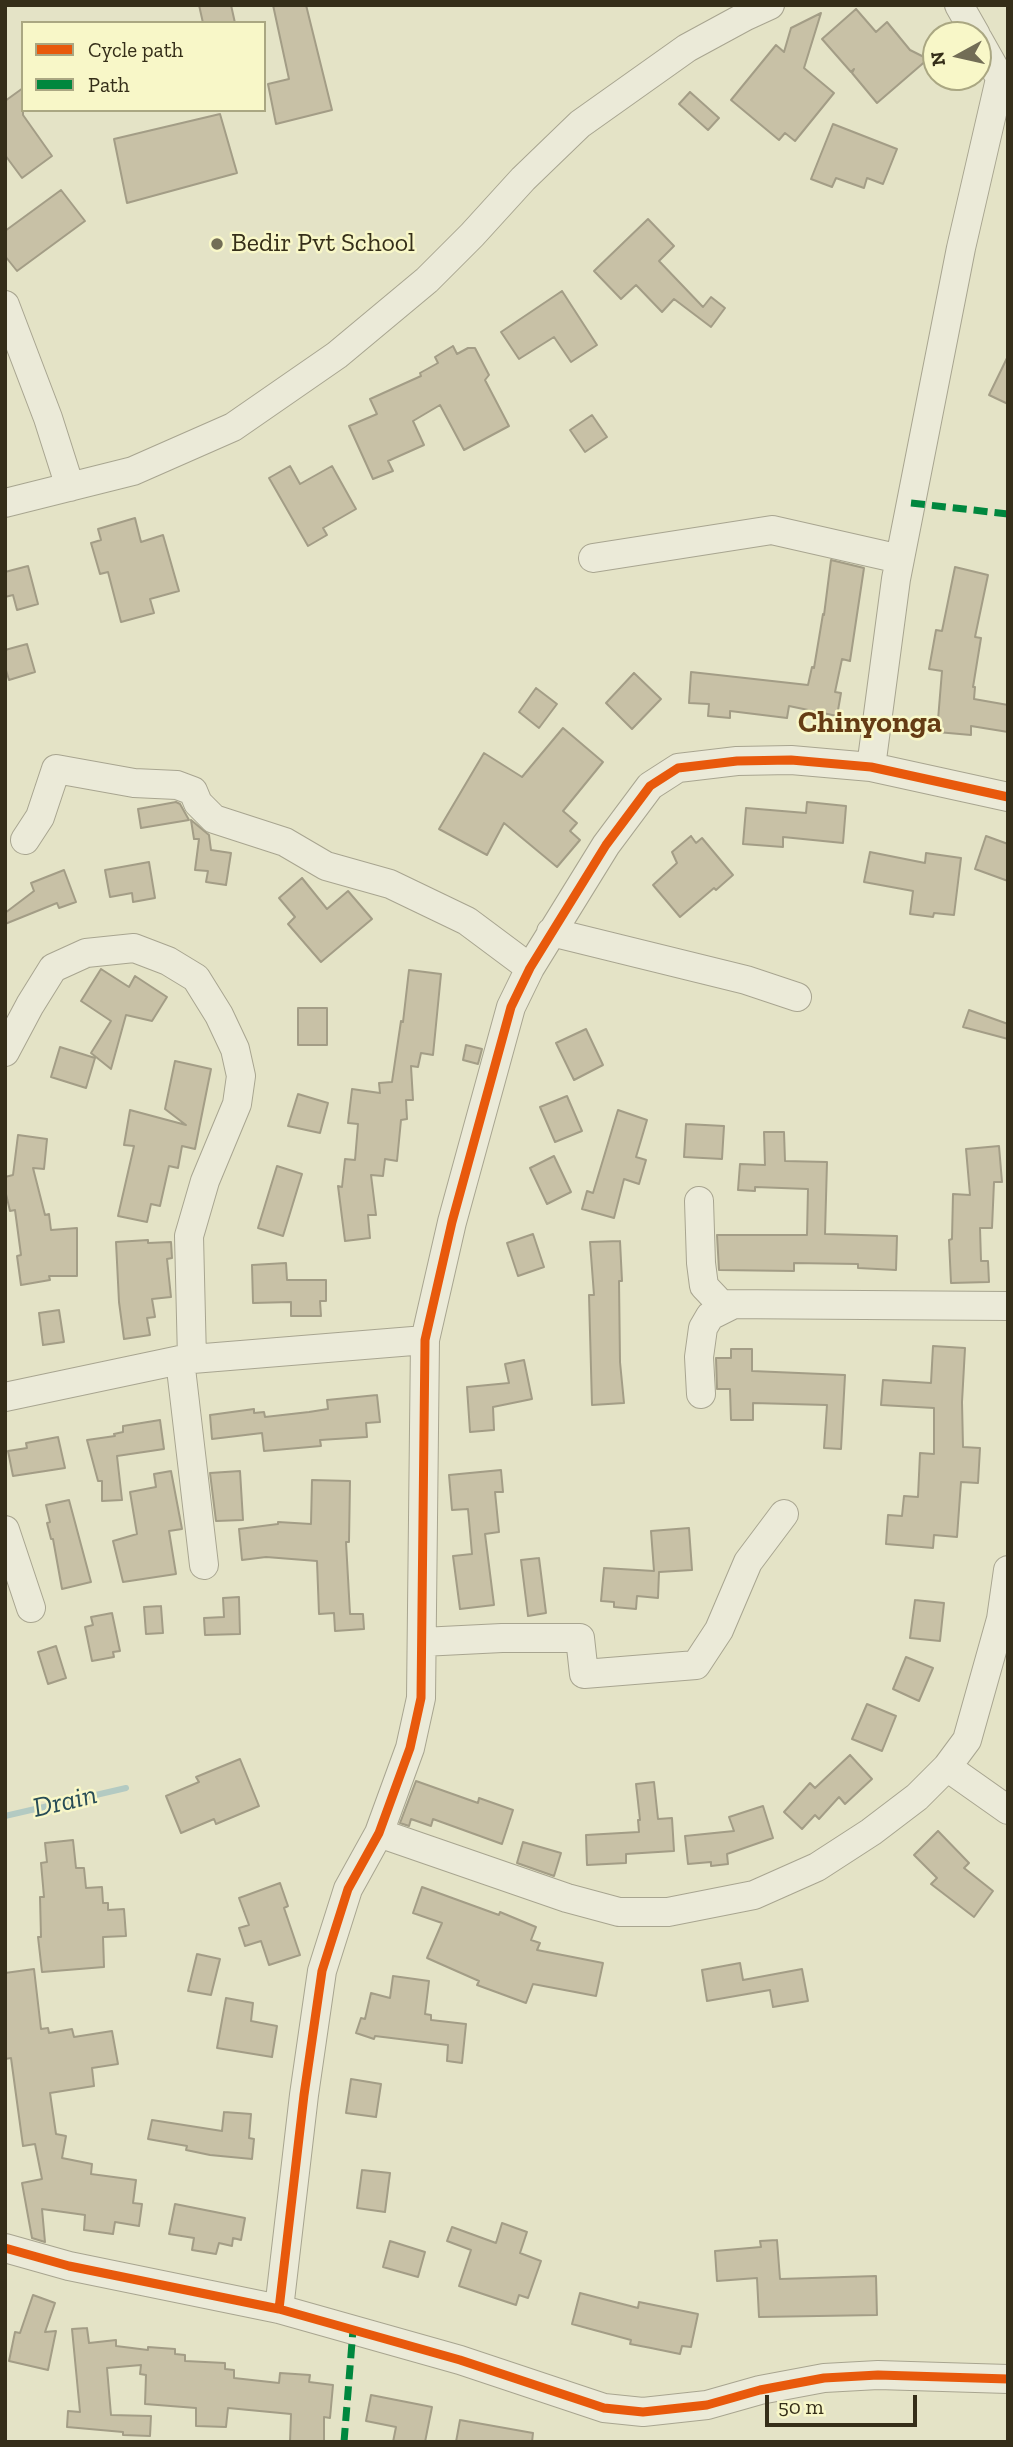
<!DOCTYPE html>
<style>
body{margin:0}
#map{position:relative;width:1013px;height:2447px;overflow:hidden;background:#e4e3c6;font-family:"Zilla Slab",serif}
canvas{display:block}
.frame{position:absolute;inset:0;border:7px solid #352e19;pointer-events:none}
.legend{position:absolute;left:21px;top:21px;width:245px;height:91px;box-sizing:border-box;background:#f8f7c8;border:2px solid #aaa782;margin:0;padding:9px 12px;list-style:none;font-size:21px;color:#352e19}
.legend li{display:flex;align-items:center;gap:14px;height:35px}
.legend b{width:35px;border:2px solid #aaa782}
.north{position:absolute;left:922px;top:21px;width:70px;height:70px;box-sizing:border-box;background:#f8f7c8;border:2px solid #aaa782;border-radius:50%;rotate:262deg;font-size:19px;font-weight:700;line-height:28px;text-align:center;color:#352e19}
.north::after{content:'';display:block;margin:auto;width:24px;height:32px;background:#726d56;clip-path:polygon(50% 0,100% 100%,50% 72%,0 100%)}
.scale{position:absolute;left:765px;top:2395px;width:152px;height:32px;box-sizing:border-box;border:4px solid #352e19;border-top:0;padding-left:9px;font-size:21px;line-height:24px;white-space:nowrap;color:#352e19;-webkit-text-stroke:5px #f8f7c8;paint-order:stroke}
</style>
<div id="map">
<canvas width="1013" height="2447"></canvas>
<div class="frame"></div>
<ul class="legend">
<li><b style="height:9px;background:#e8590c"></b>Cycle path</li>
<li><b style="height:9px;background:#00873e"></b>Path</li>
</ul>
<div class="north">N</div>
<div class="scale">50 m</div>
</div>
<script>
const ctx = document.querySelector('canvas').getContext('2d');
ctx.lineJoin = 'round';
function poly(rows) {
  const path = new Path2D();
  for (const r of rows) {
    path.moveTo(r[0], r[1]);
    for (let i = 2; i < r.length; i += 2) path.lineTo(r[i], r[i + 1]);
  }
  return path;
}
function trace(path, color, width, dash) {
  ctx.strokeStyle = color;
  ctx.lineWidth = width;
  ctx.lineCap = dash ? 'butt' : 'round';
  ctx.setLineDash(dash || []);
  ctx.stroke(path);
}
function fillPath(path, color) {
  ctx.fillStyle = color;
  ctx.fill(path, 'evenodd');
}
function write(font, color, halo, rows, align = 'center') {
  ctx.font = font + ' "Zilla Slab",serif';
  ctx.lineWidth = 5;
  ctx.setLineDash([]);
  ctx.textBaseline = 'middle';
  ctx.strokeStyle = halo;
  ctx.fillStyle = color;
  for (const [text, x, y, turn = 0] of rows) {
    ctx.save();
    ctx.translate(x, y);
    ctx.rotate((+turn || 0) * Math.PI / 180);
    ctx.textAlign = isNaN(turn) ? turn : align;
    if (halo) ctx.strokeText(text, 0, 0);
    ctx.fillText(text, 0, 0);
    ctx.restore();
  }
}
const stream = poly([
 [5,1816,126,1788]
]);
const building = poly([
 [199,5,231,5,235,23,203,23,199,5],
 [273,5,306,5,332,110,276,124,268,84,289,79,273,5],
 [856,9,876,32,887,22,910,50,928,59,877,103,852,73,854,69,851,72,822,39,856,9],
 [821,13,804,68,834,93,795,141,785,133,779,140,731,100,776,45,784,52,791,28,821,13],
 [23,88,23,115,52,156,22,178,5,155,5,101,23,88],
 [690,92,719,118,708,130,679,104,690,92],
 [220,114,237,173,127,203,114,139,220,114],
 [833,124,897,149,883,184,867,178,864,188,836,178,832,187,811,179,833,124],
 [61,190,85,221,17,271,5,256,5,231,61,190],
 [648,219,674,246,659,261,703,307,711,297,725,308,711,327,674,299,662,312,636,285,621,299,594,271,648,219],
 [562,291,597,345,571,362,554,337,519,359,501,332,562,291],
 [453,346,457,354,468,348,475,348,489,375,485,380,509,426,464,450,440,405,413,421,424,445,388,461,393,471,373,479,349,426,377,414,370,399,421,376,420,373,438,363,435,357,453,346],
 [1008,356,1008,404,989,395,1008,356],
 [592,415,607,437,585,452,570,430,592,415],
 [290,466,300,484,332,466,356,509,323,528,327,535,308,546,269,478,290,466],
 [135,518,141,542,163,535,179,591,150,599,154,613,121,622,108,572,100,574,91,543,101,540,98,529,135,518],
 [831,560,864,568,850,661,842,659,835,692,841,693,837,716,789,706,787,718,730,711,730,718,708,716,709,704,689,703,691,672,808,685,812,667,814,668,823,614,824,615,831,560],
 [28,566,38,604,17,610,13,595,5,597,5,572,28,566],
 [955,567,988,575,975,637,981,638,973,687,975,687,974,699,1008,705,1008,732,971,726,971,735,937,732,942,671,929,669,936,630,942,631,955,567],
 [27,644,35,672,9,680,5,667,5,650,27,644],
 [634,673,661,699,632,729,606,703,634,673],
 [536,688,557,704,539,728,519,712,536,688],
 [563,728,603,762,563,811,577,823,570,831,580,840,557,867,504,823,487,855,439,829,484,753,522,777,563,728],
 [176,802,180,804,189,820,141,828,138,809,176,802],
 [807,802,846,806,843,843,783,837,783,847,743,844,746,808,806,813,807,802],
 [191,820,209,835,211,850,231,853,226,885,206,882,208,871,195,870,199,839,194,839,191,820],
 [691,836,696,843,702,838,733,875,716,890,714,888,680,917,653,885,677,863,672,852,691,836],
 [986,836,1008,844,1008,881,975,869,986,836],
 [870,852,925,863,926,853,961,858,954,915,934,913,933,917,910,914,913,891,864,882,870,852],
 [149,862,155,898,133,902,132,893,110,897,105,870,149,862],
 [64,870,76,902,59,908,57,903,5,924,5,913,34,891,31,883,64,870],
 [302,878,327,909,348,891,372,919,321,962,288,924,295,917,279,898,302,878],
 [101,969,129,987,135,976,167,997,152,1021,126,1015,111,1069,91,1053,111,1021,81,1001,101,969],
 [409,970,441,974,433,1055,421,1053,418,1067,411,1066,413,1100,406,1100,407,1119,401,1120,397,1161,385,1159,383,1176,371,1175,376,1215,368,1215,370,1238,345,1241,338,1186,342,1187,345,1159,355,1160,358,1124,348,1123,352,1089,380,1093,379,1083,392,1082,401,1021,403,1022,409,970],
 [298,1008,327,1008,327,1045,298,1045,298,1008],
 [969,1010,1008,1024,1008,1039,963,1027,969,1010],
 [586,1029,603,1065,574,1080,556,1043,586,1029],
 [466,1045,482,1049,478,1064,463,1060,466,1045],
 [60,1047,95,1058,86,1088,51,1077,60,1047],
 [175,1061,211,1069,195,1149,182,1146,178,1168,169,1166,160,1206,151,1204,147,1222,118,1216,134,1146,124,1145,130,1110,186,1125,165,1109,175,1061],
 [298,1094,328,1103,320,1133,288,1126,298,1094],
 [567,1096,582,1131,555,1142,540,1107,567,1096],
 [618,1110,647,1120,636,1157,646,1160,639,1184,624,1179,614,1218,582,1209,587,1191,593,1193,618,1110],
 [686,1124,724,1126,722,1159,684,1157,686,1124],
 [764,1132,784,1132,785,1161,827,1162,825,1234,897,1236,896,1270,858,1268,858,1264,794,1263,794,1271,719,1270,717,1235,807,1235,808,1189,755,1187,755,1191,738,1190,740,1164,765,1165,764,1132],
 [18,1135,47,1139,44,1169,33,1168,45,1215,49,1214,51,1230,77,1228,77,1276,49,1276,50,1280,21,1285,17,1256,21,1255,15,1210,10,1211,5,1190,5,1177,13,1175,18,1135],
 [999,1146,1002,1182,994,1182,992,1228,980,1228,981,1261,988,1261,989,1282,951,1283,949,1240,952,1239,953,1194,970,1195,966,1149,999,1146],
 [554,1156,571,1192,547,1204,530,1168,554,1156],
 [277,1166,302,1174,283,1236,258,1228,277,1166],
 [533,1234,544,1267,518,1276,507,1243,533,1234],
 [148,1240,148,1243,171,1242,172,1258,167,1259,171,1297,152,1299,155,1317,147,1318,150,1335,124,1339,119,1302,116,1242,148,1240],
 [620,1241,622,1281,619,1281,620,1362,624,1403,592,1405,589,1295,594,1295,590,1242,620,1241],
 [286,1263,287,1280,326,1280,326,1301,320,1301,321,1316,291,1316,291,1302,253,1303,252,1265,286,1263],
 [59,1310,64,1342,43,1345,39,1313,59,1310],
 [933,1346,965,1348,962,1402,963,1447,980,1448,978,1483,961,1482,957,1537,934,1535,933,1548,886,1544,888,1515,902,1516,904,1496,918,1497,920,1453,934,1454,934,1408,881,1405,883,1380,931,1383,933,1346],
 [731,1349,752,1349,752,1371,845,1375,841,1449,824,1448,827,1405,753,1403,753,1420,731,1420,730,1389,717,1389,716,1358,731,1358,731,1349],
 [524,1360,532,1399,493,1407,494,1430,470,1432,467,1387,509,1383,505,1364,524,1360],
 [377,1395,380,1422,366,1423,367,1437,320,1440,321,1446,264,1451,262,1433,212,1439,210,1415,254,1409,254,1413,264,1412,265,1417,309,1412,328,1409,327,1400,377,1395],
 [160,1420,164,1449,117,1456,122,1500,102,1501,102,1481,98,1481,87,1440,115,1436,114,1434,123,1432,123,1426,160,1420],
 [58,1437,65,1468,13,1476,8,1451,27,1448,26,1443,58,1437],
 [501,1470,503,1492,495,1492,499,1532,485,1534,494,1605,460,1609,453,1556,472,1554,468,1509,452,1510,449,1475,501,1470],
 [171,1471,182,1529,169,1531,176,1574,123,1582,113,1541,137,1534,130,1492,156,1487,154,1474,171,1471],
 [240,1471,243,1520,216,1521,210,1473,240,1471],
 [312,1480,350,1481,349,1542,346,1542,350,1614,363,1614,364,1629,335,1631,334,1613,319,1614,317,1561,266,1557,242,1560,239,1529,278,1524,278,1522,311,1524,312,1480],
 [69,1500,91,1582,62,1589,53,1539,51,1539,47,1523,50,1522,46,1505,69,1500],
 [689,1528,692,1570,659,1572,658,1598,637,1596,636,1609,614,1607,614,1602,601,1601,604,1568,654,1571,651,1531,689,1528],
 [539,1558,546,1613,528,1616,521,1560,539,1558],
 [239,1597,240,1634,205,1635,204,1618,224,1617,223,1598,239,1597],
 [915,1600,944,1603,940,1641,910,1638,915,1600],
 [161,1606,163,1633,146,1634,144,1607,161,1606],
 [112,1613,120,1651,113,1652,114,1657,92,1661,85,1627,93,1625,91,1617,112,1613],
 [56,1646,66,1678,48,1684,38,1652,56,1646],
 [906,1657,933,1668,919,1701,893,1689,906,1657],
 [867,1704,896,1716,882,1751,852,1739,867,1704],
 [850,1755,872,1779,845,1804,839,1797,819,1819,815,1815,802,1829,784,1812,810,1783,815,1788,850,1755],
 [240,1759,259,1806,216,1824,214,1819,181,1833,166,1796,199,1782,196,1777,240,1759],
 [416,1781,478,1803,479,1798,513,1810,502,1844,433,1819,431,1826,411,1819,409,1826,400,1823,416,1781],
 [654,1782,658,1819,672,1818,674,1851,626,1854,626,1863,587,1865,586,1835,639,1832,638,1820,640,1820,636,1784,654,1782],
 [763,1806,773,1838,727,1854,728,1864,711,1866,711,1862,688,1864,685,1836,734,1831,729,1817,763,1806],
 [938,1831,969,1863,964,1868,993,1891,974,1917,931,1884,937,1878,914,1855,938,1831],
 [73,1840,76,1868,84,1868,86,1888,102,1887,103,1903,108,1903,108,1910,124,1909,126,1936,103,1937,104,1967,42,1972,38,1937,41,1937,40,1897,44,1897,41,1863,47,1862,45,1843,73,1840],
 [523,1842,561,1853,554,1876,517,1863,523,1842],
 [280,1883,288,1906,284,1908,300,1955,269,1965,261,1941,245,1946,239,1928,249,1925,239,1898,280,1883],
 [422,1887,499,1915,500,1912,536,1927,531,1940,540,1943,537,1950,603,1963,596,1996,533,1984,526,2003,477,1985,479,1981,427,1958,442,1923,413,1913,422,1887],
 [197,1954,220,1959,211,1995,188,1991,197,1954],
 [740,1963,743,1980,802,1969,808,2001,773,2007,770,1990,707,2001,702,1970,740,1963],
 [34,1969,41,2029,48,2028,49,2033,72,2029,74,2037,112,2031,118,2064,92,2068,94,2086,50,2093,56,2134,66,2136,62,2158,92,2164,91,2174,136,2180,133,2203,142,2204,139,2226,115,2222,113,2234,84,2230,85,2215,42,2209,45,2242,32,2238,22,2183,42,2179,35,2144,23,2146,11,2058,5,2059,5,1973,34,1969],
 [393,1976,429,1981,425,2014,431,2015,431,2020,466,2024,462,2063,447,2061,448,2045,375,2036,374,2039,356,2033,361,2018,365,2019,371,1993,390,1998,393,1976],
 [226,1998,253,2003,251,2021,277,2026,272,2057,217,2048,226,1998],
 [351,2079,381,2084,376,2117,346,2113,351,2079],
 [224,2112,251,2114,249,2138,254,2139,252,2159,210,2155,186,2150,187,2146,148,2139,152,2120,222,2131,224,2112],
 [362,2170,390,2173,385,2212,357,2208,362,2170],
 [175,2204,245,2218,241,2240,233,2238,232,2246,219,2243,216,2254,192,2250,194,2238,169,2234,175,2204],
 [502,2223,527,2232,520,2253,541,2261,528,2298,519,2295,516,2305,459,2286,471,2250,447,2241,452,2227,496,2243,502,2223],
 [777,2240,780,2279,876,2276,877,2315,759,2317,757,2278,717,2281,715,2251,761,2247,760,2241,777,2240],
 [390,2241,425,2252,418,2277,383,2267,390,2241],
 [580,2293,638,2308,639,2302,698,2314,691,2347,682,2346,680,2354,651,2348,630,2344,631,2340,572,2324,580,2293],
 [33,2295,55,2303,45,2332,56,2331,48,2370,9,2361,15,2332,20,2333,33,2295],
 [87,2328,89,2343,116,2340,116,2346,148,2350,148,2347,175,2349,175,2354,185,2355,185,2361,225,2363,225,2369,234,2370,234,2378,279,2383,280,2373,310,2375,309,2382,333,2385,330,2418,324,2417,324,2442,290,2442,291,2414,228,2408,226,2427,196,2426,196,2408,145,2404,146,2375,140,2374,141,2365,107,2368,111,2415,151,2416,150,2436,123,2435,123,2432,67,2427,68,2411,80,2412,72,2329,87,2328],
 [371,2395,432,2407,425,2442,393,2442,396,2427,366,2421,371,2395],
 [460,2420,533,2433,532,2442,456,2442,460,2420]
]);
const minor = poly([
 [959,5,976,35],
 [978,39,1008,92],
 [5,305,48,418,70,487],
 [5,503,133,471,233,427,337,355,427,280,472,235,523,179,580,124,687,48,746,16,770,5],
 [593,558,772,530,900,559],
 [871,767,896,579,961,248,1000,79],
 [25,840,40,817,56,769,134,783,177,785,193,791,198,803,214,819,285,842,326,866,390,884,467,921,530,968],
 [551,932,746,980,797,997],
 [5,1052,30,1005,53,968,86,953,134,948,168,961,196,978,219,1015,235,1049,241,1076,237,1104,205,1181,189,1236,192,1359],
 [699,1201,701,1263,704,1286,721,1304,1008,1306],
 [180,1360,204,1565],
 [701,1394,699,1357,703,1328,710,1316,730,1306],
 [5,1397,180,1360,425,1340],
 [5,1530,31,1608],
 [422,1642,502,1638,580,1638,584,1674,696,1665,719,1630,748,1562,784,1514],
 [947,1767,1008,1810],
 [379,1833,567,1898,619,1912,668,1912,754,1895,817,1867,871,1832,917,1797,947,1767,967,1740,1001,1619,1008,1570],
 [5,2248,69,2266,279,2309,460,2360,604,2408,643,2412,707,2405,760,2390,824,2378,878,2375,1008,2379],
 [279,2309,304,2095,322,1971,348,1889,379,1833,410,1748,421,1698,425,1340,452,1222,511,1007,530,968,606,845,650,786,678,768,737,761,791,760,871,767,1008,797]
]);
const quiet = poly([
 [911,503,1008,514],
 [344,2442,353,2330]
]);
const cycleway = poly([
 [5,2248,69,2266,279,2309,460,2360,604,2408,643,2412,707,2405,760,2390,824,2378,878,2375,1008,2379],
 [279,2309,304,2095,322,1971,348,1889,379,1833,410,1748,421,1698,425,1340,452,1222,511,1007,530,968,606,845,650,786,678,768,737,761,791,760,871,767,1008,797]
]);
const markers = [
 [217,244,7,"#726d56"]
];
const poiNames = [
 ["Bedir Pvt School",231,244]
];
const waterNames = [
 ["Drain",65,1802,-13]
];
const quarterNames = [
 ["Chinyonga",870,723]
];
trace(stream, '#b3cac2', 6);
fillPath(building, '#c8c1a6');
trace(building, '#a39d86', 2);
trace(minor, '#a8a590', 30);
trace(minor, '#ebead8', 28);
trace(quiet, '#00873e', 7, [14, 7]);
trace(cycleway, '#e8590c', 9);
for (const [x, y, r, color] of markers) {
  const dot = new Path2D();
  dot.arc(x, y, r, 0, 2 * Math.PI);
  ctx.fillStyle = color;
  ctx.fill(dot);
  trace(dot, '#f8f7c8', 2.5);
}
write('26px', '#352e19', '#f8f7c8', poiNames, 'left');
write('italic 28px', '#274c56', '#f8f7c8', waterNames);
write('bold 30px', '#653c15', '#f8f7c8', quarterNames);
</script>
